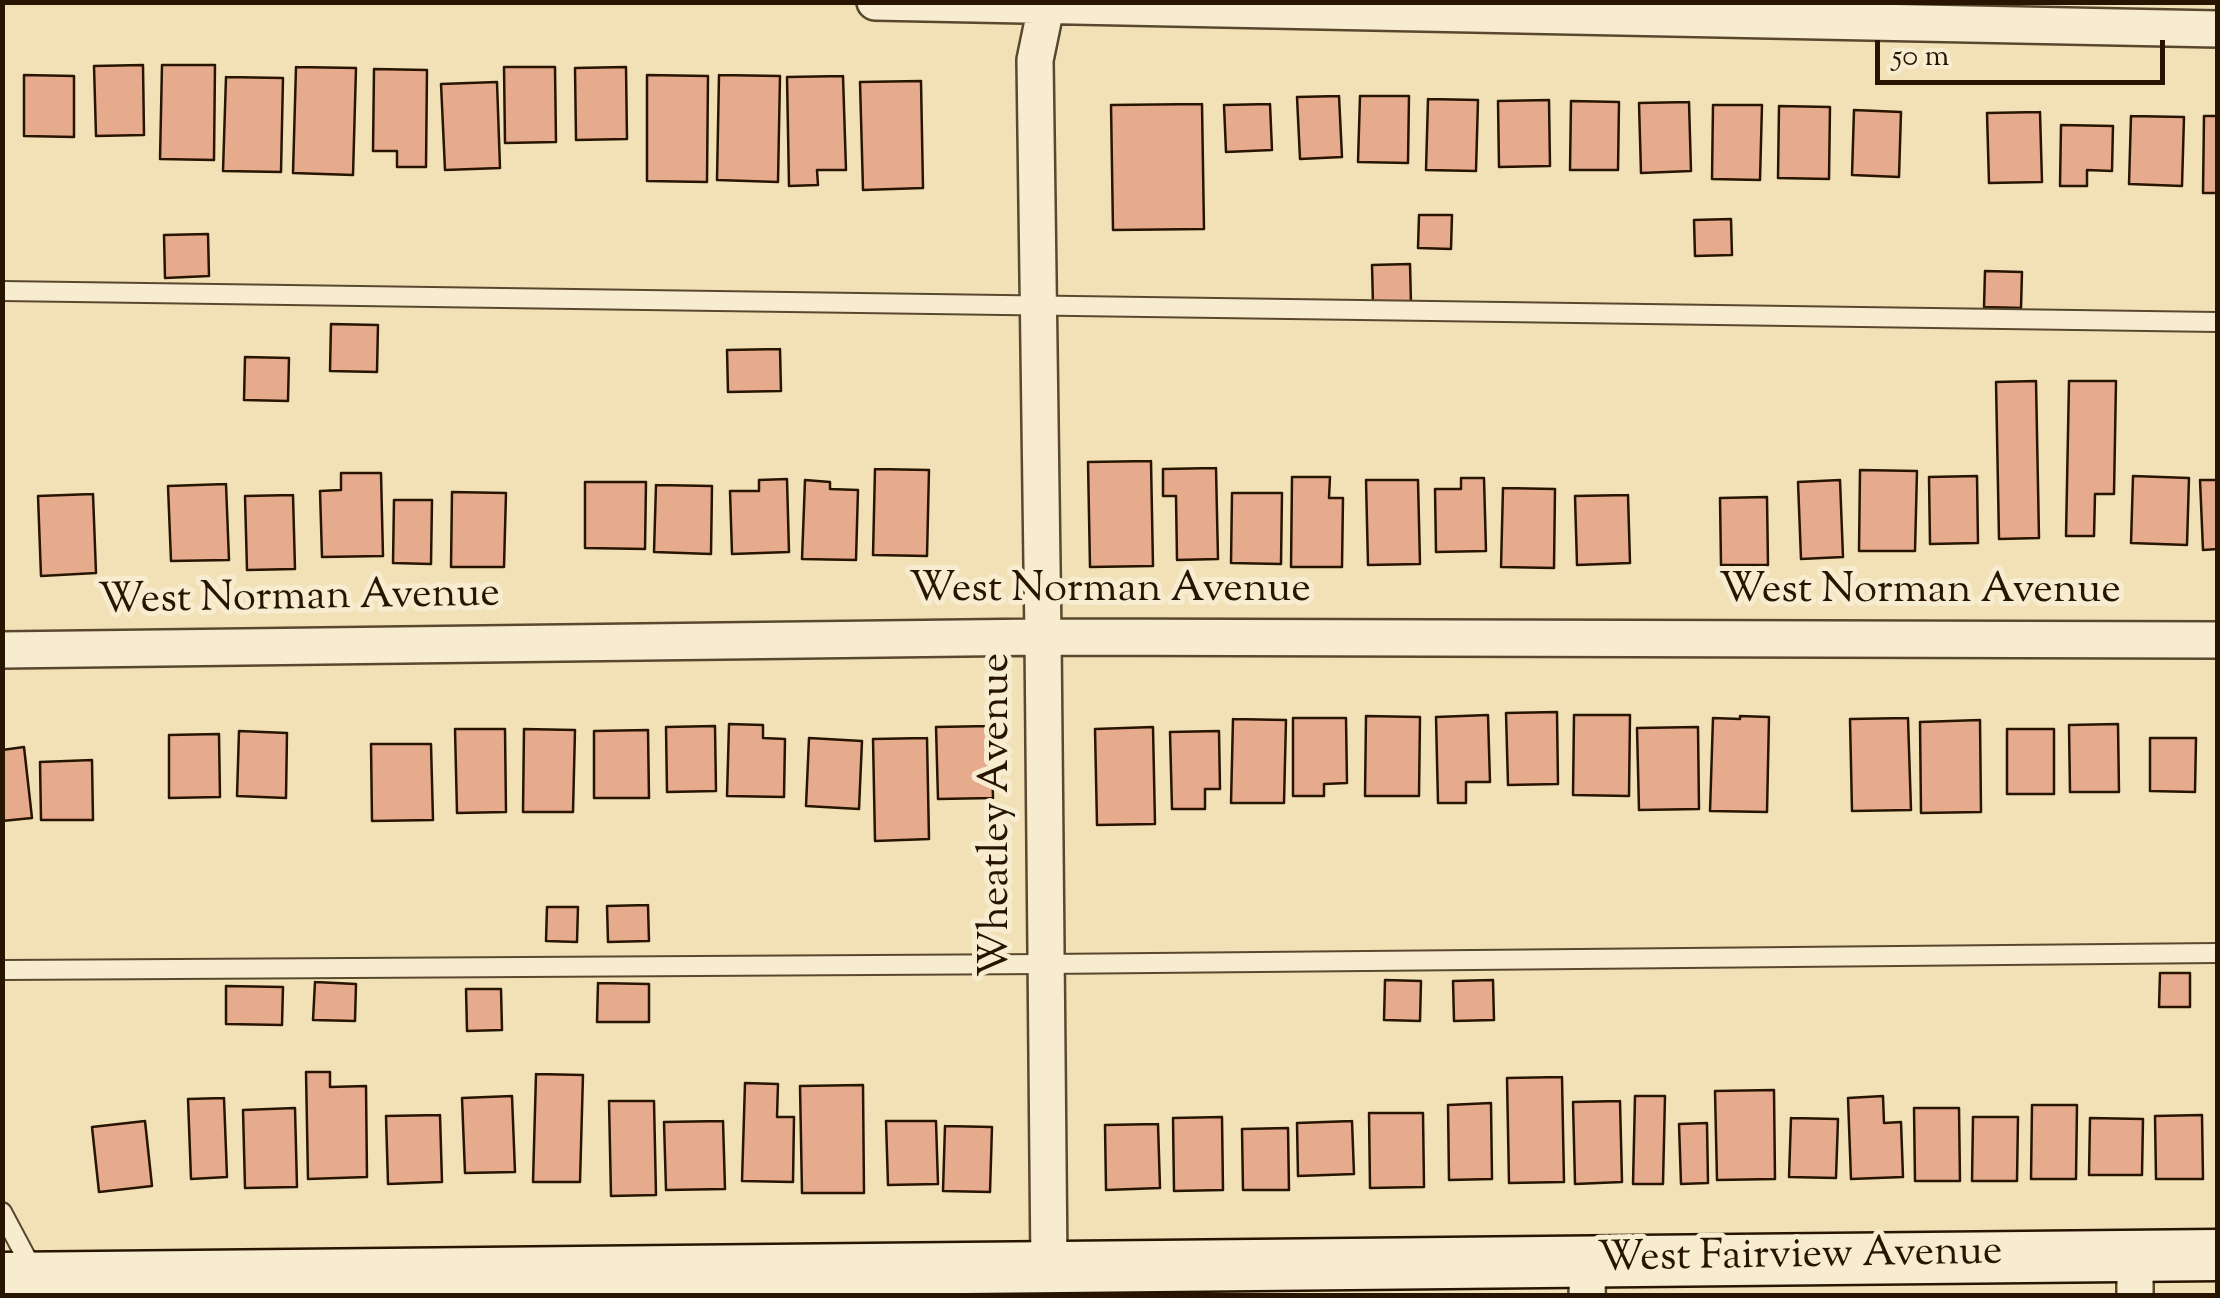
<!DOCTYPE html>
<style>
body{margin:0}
#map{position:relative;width:2220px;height:1298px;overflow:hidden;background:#f2e1b7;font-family:"Sorts Mill Goudy",serif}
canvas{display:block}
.frame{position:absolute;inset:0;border:5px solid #271501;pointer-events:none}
.scale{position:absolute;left:1875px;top:40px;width:290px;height:45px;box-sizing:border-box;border:5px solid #271501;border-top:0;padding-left:12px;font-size:30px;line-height:35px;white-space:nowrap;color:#271501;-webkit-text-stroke:8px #f7ecd0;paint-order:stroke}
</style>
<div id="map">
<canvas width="2220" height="1298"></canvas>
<div class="frame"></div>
<div class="scale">50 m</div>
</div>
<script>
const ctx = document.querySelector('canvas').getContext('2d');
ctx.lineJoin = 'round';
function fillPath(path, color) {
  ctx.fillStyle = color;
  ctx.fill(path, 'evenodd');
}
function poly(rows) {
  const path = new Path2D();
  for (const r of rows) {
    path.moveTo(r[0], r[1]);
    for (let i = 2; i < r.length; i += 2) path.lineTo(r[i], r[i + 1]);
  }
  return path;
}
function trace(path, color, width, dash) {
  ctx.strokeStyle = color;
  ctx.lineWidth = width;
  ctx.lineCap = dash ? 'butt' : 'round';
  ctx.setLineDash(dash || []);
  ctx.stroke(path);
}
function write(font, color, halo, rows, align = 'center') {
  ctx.font = font + ' "Sorts Mill Goudy",serif';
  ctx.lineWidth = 10;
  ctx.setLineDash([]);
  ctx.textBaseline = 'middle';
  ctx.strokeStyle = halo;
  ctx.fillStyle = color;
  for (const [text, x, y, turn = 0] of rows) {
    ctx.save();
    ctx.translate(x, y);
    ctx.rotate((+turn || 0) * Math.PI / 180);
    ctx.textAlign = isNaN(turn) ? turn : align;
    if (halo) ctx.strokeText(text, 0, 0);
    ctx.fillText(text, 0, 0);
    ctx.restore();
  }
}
const building = poly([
 [143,65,144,135,96,136,94,66,143,65],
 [162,65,215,65,214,160,160,159,162,65],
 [296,67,356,68,353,175,293,173,296,67],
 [504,67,555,67,556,142,505,143,504,67],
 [626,67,627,139,576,140,575,68,626,67],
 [374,69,427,70,426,167,397,167,397,151,373,151,374,69],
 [24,75,74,76,74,137,24,136,24,75],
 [647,75,708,76,707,182,647,181,647,75],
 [719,75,780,76,778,182,717,180,719,75],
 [843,76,846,170,817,170,818,185,789,186,787,77,843,76],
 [226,77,283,78,281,172,223,171,226,77],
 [921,81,923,188,863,190,860,82,921,81],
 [497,82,500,168,445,170,441,84,497,82],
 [1339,96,1342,157,1300,159,1297,97,1339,96],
 [1360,96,1409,96,1408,163,1358,162,1360,96],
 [1428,99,1478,100,1476,171,1426,170,1428,99],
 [1549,100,1550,166,1499,167,1498,101,1549,100],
 [1571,101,1619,102,1618,170,1570,170,1571,101],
 [1689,102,1691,171,1641,173,1639,103,1689,102],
 [1202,104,1204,229,1113,230,1111,105,1202,104],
 [1270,104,1272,150,1226,152,1224,105,1270,104],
 [1713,105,1762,105,1760,180,1712,179,1713,105],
 [1779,106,1830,107,1829,179,1778,178,1779,106],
 [1854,110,1901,112,1899,177,1852,175,1854,110],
 [2040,112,2042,182,1989,183,1987,113,2040,112],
 [2131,116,2184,117,2182,186,2129,184,2131,116],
 [2204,116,2218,116,2218,193,2203,193,2204,116],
 [2061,125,2113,126,2112,171,2087,170,2087,186,2060,186,2061,125],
 [1419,215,1452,215,1451,249,1418,248,1419,215],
 [1731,219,1732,255,1695,256,1694,220,1731,219],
 [208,234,209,276,165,278,164,235,208,234],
 [1410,264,1411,304,1373,305,1372,265,1410,264],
 [1985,271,2022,272,2021,308,1984,307,1985,271],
 [331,324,378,325,377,372,330,371,331,324],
 [780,349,781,391,728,392,727,350,780,349],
 [245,357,289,358,288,401,244,400,245,357],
 [2036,381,2039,538,1999,539,1996,382,2036,381],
 [2069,381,2116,381,2114,494,2095,494,2094,536,2066,536,2069,381],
 [1151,461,1153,566,1090,567,1088,462,1151,461],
 [1216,468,1218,559,1177,560,1176,496,1163,496,1163,469,1216,468],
 [875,469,929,470,927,556,873,555,875,469],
 [1860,470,1917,471,1915,551,1859,551,1860,470],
 [341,473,381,473,383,556,322,557,320,491,341,490,341,473],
 [1977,476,1978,543,1930,544,1929,477,1977,476],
 [2133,476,2189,478,2187,545,2131,543,2133,476],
 [1292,477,1330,477,1329,498,1343,498,1342,567,1291,567,1292,477],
 [1461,478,1484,478,1486,551,1436,552,1435,489,1461,489,1461,478],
 [787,479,789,552,732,554,730,491,759,491,759,480,787,479],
 [805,480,830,482,830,489,858,490,856,560,802,559,805,480],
 [1366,480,1418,480,1420,564,1368,565,1366,480],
 [1840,480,1843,557,1801,559,1798,482,1840,480],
 [2200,480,2218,480,2218,549,2203,550,2200,480],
 [585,482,646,482,645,549,585,548,585,482],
 [226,484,229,560,171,561,168,486,226,484],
 [656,485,712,486,711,554,654,552,656,485],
 [1503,488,1555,489,1554,568,1501,567,1503,488],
 [452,492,506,493,504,567,451,567,452,492],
 [1232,493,1282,493,1281,564,1231,563,1232,493],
 [93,494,96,573,41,576,38,496,93,494],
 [293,495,295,569,247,570,245,496,293,495],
 [1628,495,1630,563,1577,565,1575,496,1628,495],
 [1767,497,1768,565,1721,565,1720,498,1767,497],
 [394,500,432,500,431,564,393,563,394,500],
 [1557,712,1558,784,1508,785,1506,713,1557,712],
 [1488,715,1490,782,1466,782,1466,803,1438,803,1436,717,1488,715],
 [1574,715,1630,715,1629,796,1573,795,1574,715],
 [1366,716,1420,717,1419,796,1365,796,1366,716],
 [1740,716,1769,717,1767,812,1710,811,1713,718,1740,719,1740,716],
 [1293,718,1346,718,1347,783,1324,784,1324,796,1293,796,1293,718],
 [1908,718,1911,810,1852,811,1850,719,1908,718],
 [1233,719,1286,720,1284,803,1231,803,1233,719],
 [1980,720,1981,812,1921,813,1920,722,1980,720],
 [729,724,763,725,763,738,785,739,784,797,727,796,729,724],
 [2118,724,2119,792,2070,792,2069,725,2118,724],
 [715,726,716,791,667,792,666,727,715,726],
 [991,726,993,798,938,799,936,727,991,726],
 [1153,727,1155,824,1097,825,1095,729,1153,727],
 [1698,727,1699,809,1639,810,1637,728,1698,727],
 [455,729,505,729,506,812,457,813,455,729],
 [524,729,575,730,573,812,523,812,524,729],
 [2007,729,2054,729,2054,794,2007,794,2007,729],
 [648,730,649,798,594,798,594,731,648,730],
 [239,731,287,733,286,798,237,796,239,731],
 [1219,731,1220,789,1205,789,1205,809,1172,809,1170,732,1219,731],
 [219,734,220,797,169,798,169,735,219,734],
 [809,738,862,741,859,809,806,806,809,738],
 [927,738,929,839,875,841,873,739,927,738],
 [2150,738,2196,738,2195,792,2150,791,2150,738],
 [371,744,431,744,433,820,372,821,371,744],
 [24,747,32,818,2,821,2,750,24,747],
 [92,760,93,820,41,820,40,762,92,760],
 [648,905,649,941,608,942,607,906,648,905],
 [547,907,578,907,577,942,546,941,547,907],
 [2160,973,2190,973,2190,1007,2159,1007,2160,973],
 [1385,980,1421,981,1420,1021,1384,1020,1385,980],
 [1493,980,1494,1020,1454,1021,1453,981,1493,980],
 [315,982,356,984,355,1021,313,1020,315,982],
 [598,983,649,984,649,1022,597,1022,598,983],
 [226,986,283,987,282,1025,226,1024,226,986],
 [466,989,501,989,502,1030,467,1031,466,989],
 [306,1072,330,1072,330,1087,366,1086,367,1177,308,1179,306,1072],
 [536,1074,583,1075,580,1182,533,1182,536,1074],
 [1562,1077,1564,1182,1509,1183,1507,1078,1562,1077],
 [745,1083,778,1084,777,1117,794,1117,793,1182,742,1181,745,1083],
 [863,1085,864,1193,802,1193,800,1086,863,1085],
 [1774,1090,1775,1179,1717,1180,1715,1091,1774,1090],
 [512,1096,515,1172,465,1173,462,1098,512,1096],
 [1635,1096,1665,1096,1663,1184,1633,1184,1635,1096],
 [1883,1096,1884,1123,1901,1122,1903,1177,1851,1179,1848,1098,1883,1096],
 [224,1098,227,1177,191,1179,188,1099,224,1098],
 [609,1101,654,1101,656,1195,611,1196,609,1101],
 [1620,1101,1622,1182,1575,1184,1573,1102,1620,1101],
 [1491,1103,1492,1179,1449,1180,1448,1105,1491,1103],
 [2032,1105,2077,1105,2076,1179,2031,1179,2032,1105],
 [295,1108,297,1187,245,1188,243,1110,295,1108],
 [1914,1108,1959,1108,1960,1181,1915,1181,1914,1108],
 [1369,1113,1423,1113,1424,1187,1370,1188,1369,1113],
 [440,1115,442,1182,388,1184,386,1116,440,1115],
 [2202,1115,2203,1179,2156,1179,2155,1116,2202,1115],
 [1222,1117,1223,1190,1174,1191,1173,1118,1222,1117],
 [1973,1117,2018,1117,2017,1181,1972,1181,1973,1117],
 [1791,1118,1838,1119,1836,1178,1789,1177,1791,1118],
 [2090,1118,2143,1119,2142,1175,2089,1175,2090,1118],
 [145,1121,152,1186,99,1192,92,1127,145,1121],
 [723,1121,725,1189,666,1190,664,1122,723,1121],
 [886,1121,936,1121,938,1184,888,1185,886,1121],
 [1352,1121,1354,1174,1298,1176,1297,1123,1352,1121],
 [1707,1123,1708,1183,1681,1184,1679,1124,1707,1123],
 [1158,1124,1160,1188,1106,1190,1105,1125,1158,1124],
 [945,1126,992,1127,990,1192,943,1191,945,1126],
 [1288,1128,1289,1190,1243,1190,1242,1129,1288,1128]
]);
const lane = poly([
 [2,291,2218,322],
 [2,970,1046,964,2218,953],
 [2,1212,35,1274]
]);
const street = poly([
 [875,2,2218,29],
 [1047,2,1035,60,1043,637,1049,1267],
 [2,650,1043,637,2218,640],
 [1587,1296,1588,1262],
 [2135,1296,2135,1256]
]);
const secondary = poly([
 [2,1278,2218,1255]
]);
const streetNames = [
 ["West Norman Avenue",1110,593],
 ["West Norman Avenue",1920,594],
 ["West Norman Avenue",299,601,-1],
 ["Wheatley Avenue",1000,815,-90],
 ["West Fairview Avenue",1800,1259,-1]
];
fillPath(building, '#e6aa8c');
trace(building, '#271501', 2.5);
trace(lane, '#5a482e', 22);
trace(street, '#5a482e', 40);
trace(secondary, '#271501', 55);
trace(lane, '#f7ecd0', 18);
trace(street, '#f7ecd0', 35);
trace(secondary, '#f7ecd0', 50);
write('42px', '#271501', '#f7ecd0', streetNames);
</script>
